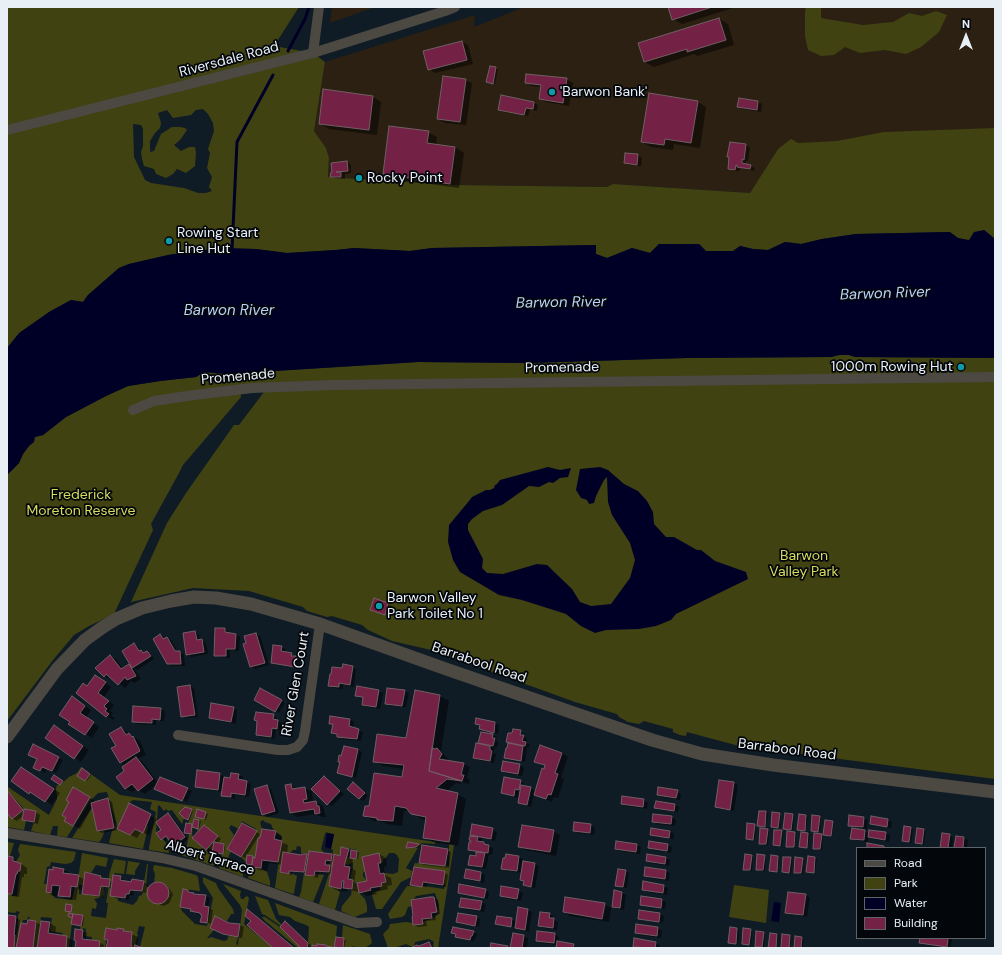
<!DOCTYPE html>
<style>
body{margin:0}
#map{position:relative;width:1002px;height:955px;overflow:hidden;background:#101c25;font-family:"DM Sans",sans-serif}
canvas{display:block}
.frame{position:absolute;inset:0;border:8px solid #e8f0f6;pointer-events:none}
.legend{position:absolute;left:856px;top:847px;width:130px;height:92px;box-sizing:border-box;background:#03060a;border:1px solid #5f6468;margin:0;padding:5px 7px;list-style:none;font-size:12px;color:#e8f0f6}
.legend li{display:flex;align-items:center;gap:8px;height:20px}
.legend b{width:20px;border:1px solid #5f6468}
.north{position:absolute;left:946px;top:16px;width:40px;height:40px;-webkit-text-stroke:3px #03060a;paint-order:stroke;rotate:0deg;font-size:11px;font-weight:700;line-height:16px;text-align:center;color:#e8f0f6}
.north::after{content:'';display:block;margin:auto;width:14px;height:18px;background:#e8f0f6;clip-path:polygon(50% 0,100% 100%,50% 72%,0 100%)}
</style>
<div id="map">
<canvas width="1002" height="955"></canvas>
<div class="frame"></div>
<ul class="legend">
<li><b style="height:5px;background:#4c4943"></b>Road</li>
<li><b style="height:11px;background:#414212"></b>Park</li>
<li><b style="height:11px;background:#000027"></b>Water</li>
<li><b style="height:11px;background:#732145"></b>Building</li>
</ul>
<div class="north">N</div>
</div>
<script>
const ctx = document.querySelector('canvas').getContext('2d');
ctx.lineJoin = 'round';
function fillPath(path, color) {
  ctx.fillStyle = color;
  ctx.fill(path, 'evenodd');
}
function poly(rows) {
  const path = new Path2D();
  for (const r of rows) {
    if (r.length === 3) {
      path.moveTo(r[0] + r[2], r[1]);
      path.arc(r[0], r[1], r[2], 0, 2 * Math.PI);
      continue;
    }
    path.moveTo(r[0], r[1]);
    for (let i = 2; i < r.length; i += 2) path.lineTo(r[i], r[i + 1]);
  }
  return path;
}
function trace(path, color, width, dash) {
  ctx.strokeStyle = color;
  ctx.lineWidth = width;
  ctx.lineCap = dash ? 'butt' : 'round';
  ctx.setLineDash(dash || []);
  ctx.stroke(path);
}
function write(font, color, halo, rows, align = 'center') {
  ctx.font = font + ' "DM Sans",sans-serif';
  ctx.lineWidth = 3.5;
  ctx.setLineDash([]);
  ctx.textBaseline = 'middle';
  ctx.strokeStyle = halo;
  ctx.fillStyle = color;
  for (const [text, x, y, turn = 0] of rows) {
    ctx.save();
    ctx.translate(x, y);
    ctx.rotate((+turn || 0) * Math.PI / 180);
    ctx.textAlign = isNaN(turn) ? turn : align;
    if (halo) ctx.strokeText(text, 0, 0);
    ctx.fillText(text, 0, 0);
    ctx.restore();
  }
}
const industrial = poly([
 [332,7,375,7,330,23],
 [524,7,995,7,995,132,778,149,750,193,613,184,607,187,454,185,328,177,329,158,326,148,314,131,325,62,475,15,474,27]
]);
const green = poly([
 [7,7,299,7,274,46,313,53,325,62,314,131,326,148,329,158,328,177,454,185,607,187,613,184,750,193,778,149,791,139,798,143,837,141,884,132,995,128,995,239,984,230,969,241,958,238,949,232,856,234,822,239,801,244,785,242,768,250,753,249,740,246,733,251,706,251,699,244,659,244,650,253,632,248,607,258,596,254,595,245,432,248,410,251,354,248,336,250,287,253,256,249,219,248,168,255,129,264,119,268,88,295,83,302,71,300,49,312,7,348],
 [203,109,208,114,213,123,214,131,208,149,210,153,207,168,212,177,209,187,212,191,206,193,198,193,184,188,151,183,145,180,134,157,133,124,141,125,143,129,143,146,141,152,142,159,144,166,154,169,156,174,166,178,173,174,177,169,186,173,195,166,196,153,195,147,189,147,181,151,174,145,180,140,187,130,185,128,180,127,172,127,161,134,154,151,150,152,150,141,155,133,160,128,161,123,158,113,167,110,173,118,191,115,196,110],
 [806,7,821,7,821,18,863,25,893,22,909,13,922,16,936,11,947,15,939,32,921,47,906,54,885,50,860,53,845,47,834,55,821,56,808,50,805,36,805,12],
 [839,355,849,355,855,357,995,358,995,779,739,746,687,732,686,736,680,735,673,732,673,729,644,721,639,724,628,722,619,717,617,714,575,702,431,650,392,641,368,630,362,625,332,616,327,617,307,611,303,607,249,591,193,588,131,602,167,523,186,493,234,425,239,425,270,384,240,387,241,397,183,465,179,473,151,524,153,530,114,614,89,626,74,635,53,660,7,721,7,475,19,463,23,454,35,437,43,435,66,417,106,396,128,386,160,381,196,377,204,372,226,374,418,362,529,363,686,358,831,357],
 [81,767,120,795,435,842,435,844,422,843,419,846,406,868,412,871,411,877,401,882,382,909,376,909,372,895,374,892,380,890,380,886,382,886,381,883,386,882,384,873,393,874,398,872,399,859,397,855,394,853,389,853,385,859,383,859,383,862,381,863,379,853,363,857,365,871,363,873,363,876,367,881,357,883,359,893,365,899,367,906,367,912,355,917,341,911,342,906,351,895,353,881,350,880,352,870,353,869,353,862,348,865,344,864,346,857,356,859,357,850,341,847,340,856,334,855,329,886,339,888,338,891,340,892,335,910,319,904,329,874,333,850,331,849,334,835,326,832,325,834,321,849,324,853,309,851,305,875,313,876,314,874,324,875,313,902,299,897,301,892,307,854,301,853,301,847,297,846,296,850,293,850,290,853,283,852,280,872,288,874,289,872,297,876,294,893,293,894,275,888,282,837,273,829,271,824,265,822,263,820,260,822,262,829,260,838,258,838,255,858,247,855,246,862,241,857,256,831,256,829,242,821,239,829,231,825,229,828,234,835,227,849,231,852,229,855,228,861,243,869,243,877,219,868,224,844,214,842,212,851,208,848,217,836,204,825,198,831,196,829,198,828,199,820,194,819,192,835,194,837,193,839,206,850,214,859,214,866,175,853,173,845,170,842,174,839,176,843,183,838,181,849,186,850,189,834,191,834,192,824,188,824,192,809,185,807,180,813,184,818,182,824,172,810,168,811,166,809,164,811,160,806,158,805,156,833,160,840,163,838,168,847,169,853,149,850,149,847,156,812,150,809,152,802,133,800,129,803,118,829,130,835,135,829,143,832,147,826,148,826,143,849,109,843,112,831,115,829,116,823,107,792,98,793,89,802,67,837,57,836,58,826,53,826,50,835,31,831,34,822,36,811,25,809,23,820,26,821,24,830,7,827,7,785,8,787,49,815,57,799,57,796,56,789,57,785,60,785,69,777,77,773],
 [92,807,97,831,105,830,102,838,99,842,72,838],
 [7,842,14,843,10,856,7,856],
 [20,844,76,852,74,860,71,863,65,864,51,862,50,866,47,867,44,884,47,884,46,892,51,893,55,898,72,900,75,887,77,886,82,853,108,858,106,867,96,865,91,873,86,872,84,885,79,885,79,894,99,896,101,886,104,886,104,894,102,897,94,899,97,903,96,909,92,908,91,916,106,918,108,903,106,903,110,879,109,879,109,875,114,859,126,861,124,874,115,873,113,875,118,901,133,905,137,901,139,896,142,895,147,864,148,864,146,886,149,888,148,897,151,901,156,904,165,901,169,893,168,888,164,884,158,882,154,883,155,874,153,869,154,865,172,868,196,875,198,877,200,891,183,889,180,907,182,911,195,924,207,926,211,908,213,898,203,882,203,877,216,883,218,888,233,909,234,914,231,914,227,921,215,916,210,928,214,930,207,938,209,938,211,937,224,941,227,940,229,935,238,937,236,944,238,945,242,910,240,905,223,884,241,891,240,895,241,899,244,899,244,898,247,896,249,898,244,924,273,948,148,948,140,947,145,927,139,926,137,934,138,935,134,948,132,948,132,945,123,931,123,929,117,928,117,930,106,928,104,939,106,940,105,948,99,948,100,941,92,940,92,937,85,936,86,929,83,928,83,930,80,929,83,915,73,914,69,948,66,948,67,936,62,935,63,933,50,931,52,918,41,917,37,948,33,948,36,921,29,920,30,917,28,917,27,920,23,920,16,948,14,948,18,927,18,915,20,912,17,911,15,913,7,912,7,894,12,894,12,896,17,896,21,864,16,862,20,855,18,850],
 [449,844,454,845,438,948,432,948,434,943,433,941,429,939,415,942,414,946,410,946,406,944,394,948,388,948,383,934,389,928,390,924,406,922,413,923,413,925,423,924,423,922,435,917,438,914,439,905,435,893,416,896,414,899,411,900,412,906,408,907,405,915,402,917,390,919,388,914,407,886,422,887,423,886,444,889,445,884,443,881,444,871,414,867,414,865,415,863,449,866],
 [128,861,140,863,135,871,135,875,126,874],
 [251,865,252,865,252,867,261,868,267,872,270,881,270,886,248,878],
 [734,885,769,890,766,923,729,917],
 [255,896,268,900,276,919,282,925,281,926,265,915,262,914],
 [275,903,337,926,336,937,342,937,343,925,370,934,372,943,365,948,358,948,353,946,352,948,333,947,332,948,309,948,309,945,308,943,309,927,306,925,295,921,290,917,279,915],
 [262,917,265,917,280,927,301,948,298,948,264,920]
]);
const water = poly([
 [984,230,995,239,995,358,855,357,849,355,839,355,831,357,686,358,529,363,418,362,226,374,204,372,196,377,160,381,128,386,106,396,66,417,43,435,35,437,34,442,29,446,23,454,19,463,7,475,7,348,19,333,49,312,71,300,83,302,88,295,119,268,129,264,168,255,219,248,256,249,287,253,336,250,354,248,410,251,432,248,596,245,596,254,607,258,632,248,650,253,659,244,699,244,706,251,733,251,740,246,753,249,768,250,785,242,801,244,822,239,856,234,950,232,958,238,969,240,974,232],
 [548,467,560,470,571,468,568,477,560,478,553,483,549,482,539,487,529,486,502,505,483,511,472,519,468,524,468,530,483,559,482,568,487,573,503,574,537,564,547,565,572,589,580,602,591,606,611,604,630,578,635,560,630,543,612,515,608,502,607,477,604,480,596,496,594,503,589,504,587,500,581,498,576,490,580,469,600,467,608,470,624,484,638,491,647,501,653,512,654,524,666,537,674,537,697,550,701,550,715,561,746,572,748,579,676,614,671,620,656,626,639,629,606,630,595,633,581,626,566,614,522,600,499,595,460,572,453,560,448,542,449,525,469,501,472,497,486,490,490,490,494,488,495,485,497,484,500,480],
 [327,833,334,834,331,849,325,847],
 [774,902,781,903,779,922,771,921]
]);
const shadow = poly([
 [669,7,736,7,682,24,673,19],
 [719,19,728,24,734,45,697,56,694,54,654,67,645,62,640,44],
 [462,42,468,45,473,64,435,73,429,69],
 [490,67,498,69,495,84,487,82],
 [566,79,573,83,569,106,546,102,540,98,541,87,532,86,526,82],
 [465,80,472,83,466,125,445,123,438,119],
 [502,96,534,103,538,105,537,111,530,109,528,116,503,112,499,109],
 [373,97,381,102,377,135,329,129,320,124],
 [739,99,758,102,762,104,761,112,742,109,738,107],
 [698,102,706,107,700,148,674,144,673,150,651,147,642,142],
 [428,132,437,137,436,145,455,147,464,153,459,188,393,179,384,174],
 [746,145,750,148,748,161,746,161,746,165,755,168,754,171,740,168,739,171,733,171,729,168],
 [638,155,642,158,641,166,629,165,625,162],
 [347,162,351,165,351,173,345,174,345,179,335,178,331,176],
 [375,600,392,606,389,615,375,610],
 [216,629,225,629,229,632,229,634,236,635,240,637,239,651,230,650,230,658,219,657,215,655],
 [195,632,199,635,200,640,206,643,208,654,191,657,187,654],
 [256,634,260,636,269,665,255,669,251,667],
 [160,635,165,639,167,638,171,640,178,652,184,654,185,666,172,666,168,664],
 [134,644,138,647,140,651,145,653,147,652,151,654,154,659,137,670,134,668,141,679,134,683,131,681,125,688,112,678,111,679,104,676,110,656,117,660,123,669,129,666,134,669,123,651],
 [274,646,282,647,286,650,285,653,291,654,300,660,299,668,276,665,272,663],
 [352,667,356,669,354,687,343,685,343,689,333,688,329,685,343,669],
 [102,680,111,687,104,697,114,705,110,711,113,713,111,716,115,718,113,720,77,693],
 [190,686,194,688,198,717,186,718,182,716],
 [260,689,285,703,279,713,255,699],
 [388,689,405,691,409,693,406,707,390,706,386,703],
 [378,691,383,693,380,709,367,707,363,705,364,698,357,695],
 [416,692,440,696,449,701,441,751,448,759,446,761,463,764,470,767,467,778,470,780,469,784,458,781,463,785,456,783,447,791,457,794,466,799,458,846,433,842,424,837,427,820,421,819,410,811,404,811,402,826,387,824,383,822,373,821,365,816,370,808,403,778,404,769,383,766,374,761,407,740],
 [78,701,91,710,86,718,99,727,92,738,70,724],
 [134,707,161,709,165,711,164,721,156,721,156,725,137,724,133,721],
 [233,708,237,710,236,724,214,720,210,717],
 [273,715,277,718,277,721,282,723,281,731,276,730,275,739,261,737,257,734],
 [350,719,354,722,353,728,363,732,361,741,342,739,333,732,334,725,330,723],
 [476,723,495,723,499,725,498,734,485,731,481,728,481,726],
 [121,728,140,741,146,755,138,759,143,762,158,783,188,789,192,791,187,802,160,790,158,784,145,794,137,789,132,792,126,789,117,778,126,771,126,766,120,762,117,746],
 [61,730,89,750,81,762,46,738],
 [514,730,525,734,524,737,527,739,526,743,530,745,529,747,527,747,525,762,509,760,505,757],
 [493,735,497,737,496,740,498,742,497,747,495,747,493,753,496,754,494,763,478,760,474,758,485,745,479,742],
 [358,750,362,752,356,778,343,775,339,773],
 [562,753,568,757,561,777,564,779,558,798,554,797,552,802,534,794,531,807,523,805,519,803,521,791,519,791,518,798,502,792,520,781,524,784,524,787,530,788,536,791,546,766,536,761],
 [59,758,63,760,56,773,47,768,45,773,35,767,38,759],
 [504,762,520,765,524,768,522,776,506,773,502,771],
 [22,768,60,793,52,805,37,795,36,796,30,793],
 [83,769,91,775,87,781,79,776],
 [220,774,224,777,224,778,230,779,239,775,243,777,242,781,251,784,249,797,235,795,235,799,226,797,222,795,223,792,200,788,196,786],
 [325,777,344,794,332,806,328,804],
 [720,781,734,783,738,785,734,811,720,809,716,807],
 [353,784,368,796,363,801,359,798],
 [291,785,297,789,305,788,312,792,313,803,316,802,323,806,326,817,322,817,315,814,297,817,291,813],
 [267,786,271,789,279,813,267,817,263,814],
 [74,788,97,802,108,799,112,802,118,830,102,833,98,831,93,806,80,829,65,821,67,817],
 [7,790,25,810,36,812,40,815,38,824,28,822,24,820,24,815,17,821,13,819,7,812],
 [677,791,681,794,680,800,662,797,658,794],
 [644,800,648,803,647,809,626,806,622,803],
 [130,805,157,819,149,835,141,832,137,838,125,832],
 [675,805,679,807,678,812,660,810,655,807],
 [191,810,193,811,190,820,187,819],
 [198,810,208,814,206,820,198,817],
 [760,812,768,813,766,827,758,825],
 [168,814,172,817,188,839,181,845,177,842,175,843,169,838,165,841,161,839,162,830],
 [779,814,781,815,780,828,773,828,772,827],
 [654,815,672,817,676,820,675,826,657,824,653,821],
 [792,815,794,816,793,830,786,829],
 [800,816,808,817,806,831,798,829],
 [850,816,864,818,868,820,867,829,853,827,849,825],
 [819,817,821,818,820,832,814,831],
 [872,818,888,820,892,822,891,828,876,826,871,824],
 [199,820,201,821,199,829,193,827,192,834,186,833,192,825,194,826],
 [832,822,834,823,832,836,826,836,824,835],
 [575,823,591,825,595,828,594,835,578,833,574,831],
 [243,824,260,834,245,858,228,849],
 [473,825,492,829,497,832,495,841,482,838,482,843,493,848,492,855,489,854,486,869,473,867,469,864,477,857,477,852,469,849,472,841,470,840],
 [754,825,756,826,755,840,749,839],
 [204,826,221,839,217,844,225,846,224,854,215,852,214,848,211,851,207,849],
 [905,827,913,829,911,843,903,841],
 [767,830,769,831,768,845,761,844,760,843],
 [924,830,926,830,924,844,917,844,916,843],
 [553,831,560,835,556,856,526,850,519,847],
 [670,831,674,834,673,839,656,837,651,834],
 [782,831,783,832,782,846,776,846,774,845],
 [865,831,870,834,870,831,886,833,890,835,889,842,873,839,868,836,868,842,855,840,851,838],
 [275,832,282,836,281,842,288,845,287,854,301,856,306,855,309,856,332,855,335,857,341,857,348,850,352,852,359,852,358,859,353,859,351,868,356,871,354,882,359,885,368,881,379,854,386,858,387,866,384,867,385,875,391,878,392,885,387,886,388,889,376,892,377,894,367,896,360,892,359,887,358,892,347,889,347,892,336,890,330,886,332,874,319,873,318,878,310,876,306,873,293,872,292,875,285,874,281,872,282,865,269,863,267,871,259,870,252,866,253,865,247,864,253,857,256,859],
 [330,862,334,862,333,868,329,866],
 [795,833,796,834,795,848,789,847],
 [802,833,810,834,808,848,800,847],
 [822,835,823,836,822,850,816,849,814,848],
 [949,835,953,838,952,848,941,848],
 [963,838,968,840,967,848,955,848],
 [650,842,668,845,672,847,671,853,653,850,649,847],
 [408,843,418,845,420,845,418,848,409,848,408,847],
 [637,845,641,847,640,854,620,851,616,849],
 [447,850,451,852,449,868,424,865,420,863],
 [507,855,519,857,523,859,523,862,535,864,539,866,535,888,528,887,524,885,525,882,521,880,522,873,507,871,502,868],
 [648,855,666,858,670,860,669,866,651,863,647,861],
 [752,856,753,857,752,871,746,870,744,869],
 [765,856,766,857,765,871,759,870,757,869],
 [778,857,779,858,778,872,772,871],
 [13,858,27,868,27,874,24,874,24,877,22,877,19,897,12,896,7,893],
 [791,858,792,859,791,873,785,873,783,872],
 [815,858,817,859,815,873,809,872,807,871],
 [802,859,804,860,803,874,796,873,795,872],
 [646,868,666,871,670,873,669,881,649,878,645,876],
 [64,870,70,873,70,875,78,876,85,880,100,877,113,882,120,877,124,880,124,882,132,883,143,882,147,884,146,893,134,891,133,896,130,895,129,900,115,898,111,895,112,889,105,887,103,898,88,895,83,893,84,890,78,889,76,900,66,899,60,895,61,888,58,888,57,896,53,896,47,892],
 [466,870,481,873,485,875,484,883,469,880,465,878],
 [625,871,629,873,627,888,621,887,616,885],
 [444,872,448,875,446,887,427,884,427,887,414,885,414,886,411,885],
 [644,883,664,886,668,888,667,895,647,892,643,890],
 [156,884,163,885,168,887,173,894,170,902,168,904,163,906,151,900,148,893,151,887],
 [485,890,489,892,488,899,463,895,459,892],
 [519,890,523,893,521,901,505,898,501,896],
 [188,891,196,896,206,896,210,898,208,908,213,910,211,924,201,921,203,915,195,913,192,910,181,906],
 [622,893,626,895,624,910,617,909,613,907],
 [789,893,806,895,810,898,807,917,790,914,786,912],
 [434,898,438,900,440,914,435,915,436,920,426,921,427,926,418,927,414,925],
 [462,899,482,902,486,905,484,912,465,909,461,907],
 [662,900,666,902,665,909,645,906,641,904],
 [604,904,611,908,609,922,570,916,564,912],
 [248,910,254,914,294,948,275,948,252,921],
 [528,910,532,912,529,932,520,930,515,927,501,926,496,924,512,919,517,922],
 [70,914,84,917,83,926,72,924,73,918,71,917],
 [550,914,554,917,553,919,558,922,557,930,543,928,539,926],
 [660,914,664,916,663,923,643,920,639,918],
 [16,917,20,920,18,935,19,935,28,925,36,922,41,925,50,923,56,927,55,935,67,937,73,941,72,948,7,948,7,920],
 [476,917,480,919,479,927,461,924,457,922],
 [226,922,240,925,244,927,242,938,229,936,215,930],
 [286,922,312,946,326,946,332,948,303,948],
 [658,928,662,931,661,938,640,935,636,932],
 [731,929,739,930,738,944,731,943],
 [123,930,138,937,137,947,144,948,107,948,108,941,105,939,118,931],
 [751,930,752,931,751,945,745,944,743,943],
 [83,931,87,933,86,940,99,942,104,945,103,948,76,948],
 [453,932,473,932,477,934,474,941,461,939],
 [764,933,765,934,764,948,758,947],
 [514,934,524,936,528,938,527,948,511,948],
 [555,934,559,937,558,942,573,945,577,948,557,948,557,945,541,943,537,940],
 [771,934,779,935,777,948,770,948],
 [790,936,791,937,790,948,782,948],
 [796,937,804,939,803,948,795,948],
 [337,938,346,940,344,948,335,947],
 [921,938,952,938,951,948,924,945,920,942],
 [429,943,436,948,412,948],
 [656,943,660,945,659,948,636,948,634,947],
 [402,946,406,948,397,948]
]);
const stream = poly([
 [288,51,305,19,309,7],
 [232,250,237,142,273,75]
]);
const building = poly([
 [668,7,712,7,672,20,668,7],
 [719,18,726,40,687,52,687,49,644,62,638,43,719,18],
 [462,41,467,60,428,70,423,51,462,41],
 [490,66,496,67,493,84,486,82,490,66],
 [526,74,567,78,563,103,539,99,541,85,525,83,526,74],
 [443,76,466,79,460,122,437,119,443,76],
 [323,89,373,96,369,130,319,124,323,89],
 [649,93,698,101,691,143,665,139,664,145,641,142,649,93],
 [501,95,534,102,533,109,526,108,524,115,498,110,501,95],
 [739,98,758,101,757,110,737,107,739,98],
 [389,126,429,131,427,143,455,147,450,184,383,174,389,126],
 [730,142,746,144,744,160,742,159,742,163,751,165,750,169,737,167,737,165,736,165,735,170,728,169,729,157,727,157,730,142],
 [625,153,638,154,637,165,624,163,625,153],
 [347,161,348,171,336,172,341,172,341,177,330,177,331,172,332,172,331,163,347,161],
 [171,238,173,243,167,244,166,239,171,238],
 [959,364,964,364,964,369,959,369,959,364],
 [374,598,388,603,385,615,370,610,374,598],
 [215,628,225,628,225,632,236,634,235,649,226,649,226,656,214,656,215,628],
 [195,631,197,640,202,639,204,652,186,655,183,633,195,631],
 [256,633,265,663,250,667,243,644,246,643,244,636,256,633],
 [160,634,163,639,167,637,175,651,180,651,181,664,167,664,153,639,160,634],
 [134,643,139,651,141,650,143,653,147,651,151,656,132,668,122,651,134,643],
 [273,645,282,646,281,651,292,653,291,656,296,656,295,667,271,663,273,645],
 [110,655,121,669,129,664,136,676,127,680,125,677,118,685,106,674,104,677,95,668,110,655],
 [343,664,353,666,350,685,339,683,339,687,328,686,330,674,331,674,332,667,342,668,343,664],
 [95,675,106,682,98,693,109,701,104,706,107,709,105,711,109,714,106,717,76,693,83,683,87,686,95,675],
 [190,685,195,715,181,717,177,687,190,685],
 [357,686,379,690,376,707,362,705,363,697,355,696,357,686],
 [260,688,282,700,275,712,254,700,260,688],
 [387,688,405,690,402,706,385,704,387,688],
 [415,690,440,695,429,771,462,781,447,779,436,788,458,793,449,842,423,838,426,817,411,814,406,808,395,806,393,821,377,820,377,818,363,816,365,806,369,806,374,773,402,777,404,765,373,762,377,734,406,738,415,690],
 [72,696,85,706,80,713,94,722,85,735,68,724,70,722,59,715,72,696],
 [211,703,234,707,231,722,209,718,211,703],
 [133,706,161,708,160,720,152,719,152,723,132,722,133,706],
 [256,712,274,714,273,719,278,720,277,729,272,728,271,737,256,735,257,721,254,720,256,712],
 [330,716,350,719,349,726,359,729,357,739,337,737,337,734,331,733,333,724,329,724,330,716],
 [476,718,495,722,494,733,479,729,480,725,475,724,476,718],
 [54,725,83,746,74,759,45,738,54,725],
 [121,727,126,735,129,733,132,737,133,736,140,751,120,763,111,748,116,746,109,734,121,727],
 [513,729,521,730,520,735,524,735,522,741,526,742,525,746,506,742,508,733,512,733,513,729],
 [481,732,493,734,492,738,495,738,493,746,478,743,481,732],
 [476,743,490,746,490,750,492,751,490,761,473,758,476,743],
 [508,743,523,746,521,761,504,758,506,748,507,748,508,743],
 [33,744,59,757,52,771,42,767,40,771,33,768,37,759,28,755,33,744],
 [540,745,562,753,555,773,558,774,551,795,548,794,546,799,534,795,542,768,544,769,545,765,534,762,540,745],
 [344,746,358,749,352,777,337,773,340,762,338,762,339,755,341,756,344,746],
 [432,748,435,749,437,748,442,754,439,759,464,763,461,775,464,775,462,781,429,771,432,748],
 [136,757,153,779,138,791,132,784,125,789,116,777,124,771,122,767,136,757],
 [503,761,520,764,518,774,501,771,503,761],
 [21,767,54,789,45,802,30,792,29,794,11,781,21,767],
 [82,768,90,774,85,781,77,776,82,768],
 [197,770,220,773,218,790,195,787,197,770],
 [231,773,239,774,238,779,247,781,245,795,231,793,231,797,221,796,224,777,230,778,231,773],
 [54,775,63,781,60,785,51,779,54,775],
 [324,776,340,791,327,805,311,789,324,776],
 [160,777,188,788,182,801,154,789,160,777],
 [504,777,521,780,519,790,515,789,514,796,501,793,504,777],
 [719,780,734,782,730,810,715,807,719,780],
 [353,782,365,793,359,799,347,789,353,782],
 [291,784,292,789,305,787,307,799,303,800,304,803,316,801,317,806,319,806,320,813,315,814,314,809,290,813,285,785,291,784],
 [267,785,275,811,262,815,254,789,267,785],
 [521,785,531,787,527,805,518,803,521,785],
 [73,787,90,797,73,826,64,821,66,818,62,815,69,802,66,800,73,787],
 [658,787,678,790,676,798,657,795,658,787],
 [7,790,23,810,12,819,7,813,7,790],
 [622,796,644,799,643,807,621,804,622,796],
 [108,798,114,828,97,831,91,803,108,798],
 [656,801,675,804,674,811,654,808,656,801],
 [129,803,151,814,143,833,135,829,130,835,117,829,129,803],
 [185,807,192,809,188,820,184,818,179,813,185,807],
 [24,809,36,811,34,822,22,820,24,809],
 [197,809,206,812,204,819,195,817,197,809],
 [759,811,766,811,765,827,757,826,759,811],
 [772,812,780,813,778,828,771,827,772,812],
 [168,813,185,837,176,843,174,839,170,842,166,836,161,840,156,833,161,830,156,822,168,813],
 [785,813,793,814,791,830,783,829,785,813],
 [653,814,672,816,671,824,652,822,653,814],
 [799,814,806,815,805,831,797,830,799,814],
 [812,815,820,816,818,832,811,831,812,815],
 [849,815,864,817,863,827,848,826,849,815],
 [871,816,888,819,887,827,870,824,871,816],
 [194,819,199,820,198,829,192,827,194,819],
 [825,820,833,821,831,836,823,835,825,820],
 [574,822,591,824,590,833,573,831,574,822],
 [186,823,192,824,191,834,184,833,186,823],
 [242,823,257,831,241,857,227,849,242,823],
 [747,823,755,824,753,840,746,839,747,823],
 [472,824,493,828,491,839,470,835,472,824],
 [204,825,218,836,206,850,192,838,204,825],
 [522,825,554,830,550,852,518,847,522,825],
 [904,826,911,827,909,842,902,841,904,826],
 [651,828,670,831,669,838,650,835,651,828],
 [760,828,768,829,766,844,759,844,760,828],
 [852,828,865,830,864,840,850,839,852,828],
 [917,828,924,829,922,844,915,843,917,828],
 [262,829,276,831,274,839,282,841,278,862,262,860,261,868,251,867,253,857,255,858,258,838,260,838,262,829],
 [774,830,782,830,780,846,773,845,774,830],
 [869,830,886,832,885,840,868,837,869,830],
 [787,831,795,832,794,847,786,847,787,831],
 [801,832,808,833,807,848,799,847,801,832],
 [814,833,822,834,820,849,813,849,814,833],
 [942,833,950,834,948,848,940,848,942,833],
 [470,836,478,837,477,841,484,842,484,844,489,845,488,853,468,850,469,842,471,842,471,841,469,840,470,836],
 [956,836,964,837,963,848,954,848,956,836],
 [616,841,637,844,636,852,615,849,616,841],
 [649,841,668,844,667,851,648,848,649,841],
 [214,842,224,844,223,854,212,852,214,842],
 [408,842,419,844,416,847,406,848,408,842],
 [867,843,884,846,884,848,867,848,867,843],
 [422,845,448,849,445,866,419,863,422,845],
 [341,847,349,849,344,866,350,867,348,879,353,880,352,889,343,888,344,881,342,881,341,889,329,886,334,854,340,856,341,847],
 [351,850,357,851,356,859,350,858,351,850],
 [309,851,332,854,331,861,326,860,325,865,330,865,329,872,315,871,314,876,305,875,309,851],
 [283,852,301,855,302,854,307,854,304,872,289,871,289,874,280,872,283,852],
 [476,852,485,853,482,867,468,865,470,855,476,856,476,852],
 [379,853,381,863,378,863,380,874,384,873,386,882,381,883,382,886,370,888,371,890,359,893,357,883,367,881,362,857,379,853],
 [506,854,519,856,517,871,501,869,503,858,505,858,506,854],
 [647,854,666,857,665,864,646,861,647,854],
 [745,854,752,855,750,870,743,870,745,854],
 [757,854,765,855,763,870,756,870,757,854],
 [247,855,253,856,252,865,246,864,247,855],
 [771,855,778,856,777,872,769,871,771,855],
 [7,856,13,857,13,861,18,862,18,863,21,863,20,871,18,871,17,874,16,874,12,894,7,894,7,856],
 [808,856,815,857,814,873,806,872,808,856],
 [783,857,791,857,789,873,782,872,783,857],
 [795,857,803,858,801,873,794,873,795,857],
 [523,861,535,863,531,887,523,885,524,881,520,880,523,861],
 [53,867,64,869,63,873,79,875,77,887,71,886,70,897,58,896,60,886,52,885,51,893,46,892,49,869,53,870,53,867],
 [414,867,445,871,443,885,423,882,422,887,410,885,414,867],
 [645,867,666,870,665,879,644,876,645,867],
 [466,869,481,872,480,881,464,878,466,869],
 [618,869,626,870,623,887,615,886,618,869],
 [85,872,101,876,100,878,110,879,109,887,101,886,99,896,82,894,85,872],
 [113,875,121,876,120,880,131,882,132,879,144,881,142,891,130,890,129,894,126,894,125,898,110,896,113,875],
 [643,881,664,885,663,893,642,890,643,881],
 [158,893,11],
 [459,884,486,889,484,898,458,893,459,884],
 [501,886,519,889,517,899,500,896,501,886],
 [183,889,188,890,188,892,194,893,193,894,206,895,204,906,209,907,207,923,200,922,202,915,200,914,200,913,190,911,191,909,180,907,183,889],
 [614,890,622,892,620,908,612,907,614,890],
 [788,892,806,894,803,915,785,913,788,892],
 [641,896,662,899,661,908,640,905,641,896],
 [430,897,434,897,437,912,431,913,432,918,422,919,423,924,413,925,412,917,413,916,411,900,430,897],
 [565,897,605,903,602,919,563,912,565,897],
 [461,898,482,901,480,910,459,907,461,898],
 [66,904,72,905,71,912,65,911,66,904],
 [518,907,528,909,525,930,515,928,518,907],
 [247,909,257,917,294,948,273,948,247,925,251,921,245,916,247,909],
 [639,910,660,913,659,922,638,919,639,910],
 [540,912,550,913,549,918,554,918,553,928,538,926,540,912],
 [69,913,73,914,72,918,68,916,69,913],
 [458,913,477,916,475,926,456,922,458,913],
 [73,914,83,915,81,926,71,924,73,914],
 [8,915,16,916,14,935,15,935,14,948,7,948,7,919,8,915],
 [215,916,229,923,240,924,238,937,223,934,210,928,215,916],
 [497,916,512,918,511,927,495,924,497,916],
 [28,920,36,921,33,948,16,948,21,923,27,924,28,920],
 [41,921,50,922,48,933,67,936,66,948,37,948,41,921],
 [285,921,308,943,307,948,301,948,280,927,285,921],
 [636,924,658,927,657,936,635,933,636,924],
 [453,927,474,931,472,936,471,936,470,940,455,937,456,934,451,933,453,927],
 [730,927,737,928,736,944,728,943,730,927],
 [106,928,117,930,117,928,124,929,123,931,132,932,131,944,132,948,106,948,108,940,104,939,106,928],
 [743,928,751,929,749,945,742,944,743,928],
 [75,929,83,930,82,939,100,941,99,948,75,948,76,941,74,940,75,929],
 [537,931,555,933,554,943,536,941,537,931],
 [756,931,764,932,762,947,755,947,756,931],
 [513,933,524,935,522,948,510,948,513,933],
 [770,933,777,934,776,948,768,948,770,933],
 [782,934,790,935,789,948,781,948,782,934],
 [795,936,802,937,801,948,794,948,795,936],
 [336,937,344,938,343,948,334,947,336,937],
 [634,938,656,942,655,948,633,947,634,938],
 [920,938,948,938,947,947,919,943,920,938],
 [557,941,574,944,573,948,556,948,557,941],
 [429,942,432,948,410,948,417,945,419,946,429,942],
 [491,943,508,946,507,948,490,948,491,943],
 [317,944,326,945,326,946,332,947,332,948,312,948,312,945,317,946,317,944],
 [135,945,140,947,148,948,134,948,135,945]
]);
const minor = poly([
 [313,53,319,7],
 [7,130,313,53,445,11,455,7],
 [133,410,154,401,194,395,252,388,333,385,995,377],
 [178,735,278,750,288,750,297,747,303,740,305,731,320,624],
 [7,833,162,858,196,866,357,923,377,922]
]);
const tertiary = poly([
 [7,737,57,669,85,640,103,627,116,619,142,608,171,601,194,597,216,598,251,604,320,624,446,669,652,740,702,754,773,765,995,792]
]);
const markers = [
 [552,92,4,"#0f9aa8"],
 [359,178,4,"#0f9aa8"],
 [169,241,4,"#0f9aa8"],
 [961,367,4,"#0f9aa8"],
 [379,606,4,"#0f9aa8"]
];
const streetNames = [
 ["Riversdale Road",229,60,-15],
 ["Promenade",562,368,-1],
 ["Promenade",238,377,-5],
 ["Barrabool Road",479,663,19],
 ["River Glen Court",296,684,-80],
 ["Barrabool Road",787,750,7],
 ["Albert Terrace",210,858,17]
];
const poiNames = [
 ["'Barwon Bank'",560,92],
 ["Rocky Point",367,178],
 ["Rowing Start",177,233],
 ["Line Hut",177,249],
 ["1000m Rowing Hut",953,367,"right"],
 ["Barwon Valley",387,598],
 ["Park Toilet No 1",387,614]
];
const parkNames = [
 ["Frederick",81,495],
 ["Moreton Reserve",81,511],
 ["Barwon",804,556],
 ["Valley Park",804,572]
];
const waterNames = [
 ["Barwon River",885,294,-2],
 ["Barwon River",561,303,-1],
 ["Barwon River",229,311]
];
fillPath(industrial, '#2b2011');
fillPath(green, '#414212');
fillPath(water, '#000027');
fillPath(shadow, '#0007');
trace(stream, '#000027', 3);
fillPath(building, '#732145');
trace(building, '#715f65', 1);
trace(minor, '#4c4943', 10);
trace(tertiary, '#4c4943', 13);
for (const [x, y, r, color] of markers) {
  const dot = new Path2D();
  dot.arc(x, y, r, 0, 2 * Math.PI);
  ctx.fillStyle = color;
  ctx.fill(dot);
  trace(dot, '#03060a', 1.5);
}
write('14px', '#e8f0f6', '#03060a', streetNames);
write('14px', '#e8f0f6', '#03060a', poiNames, 'left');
write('14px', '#d8dd5d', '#03060a', parkNames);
write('italic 15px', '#bad2f8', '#03060a', waterNames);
</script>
